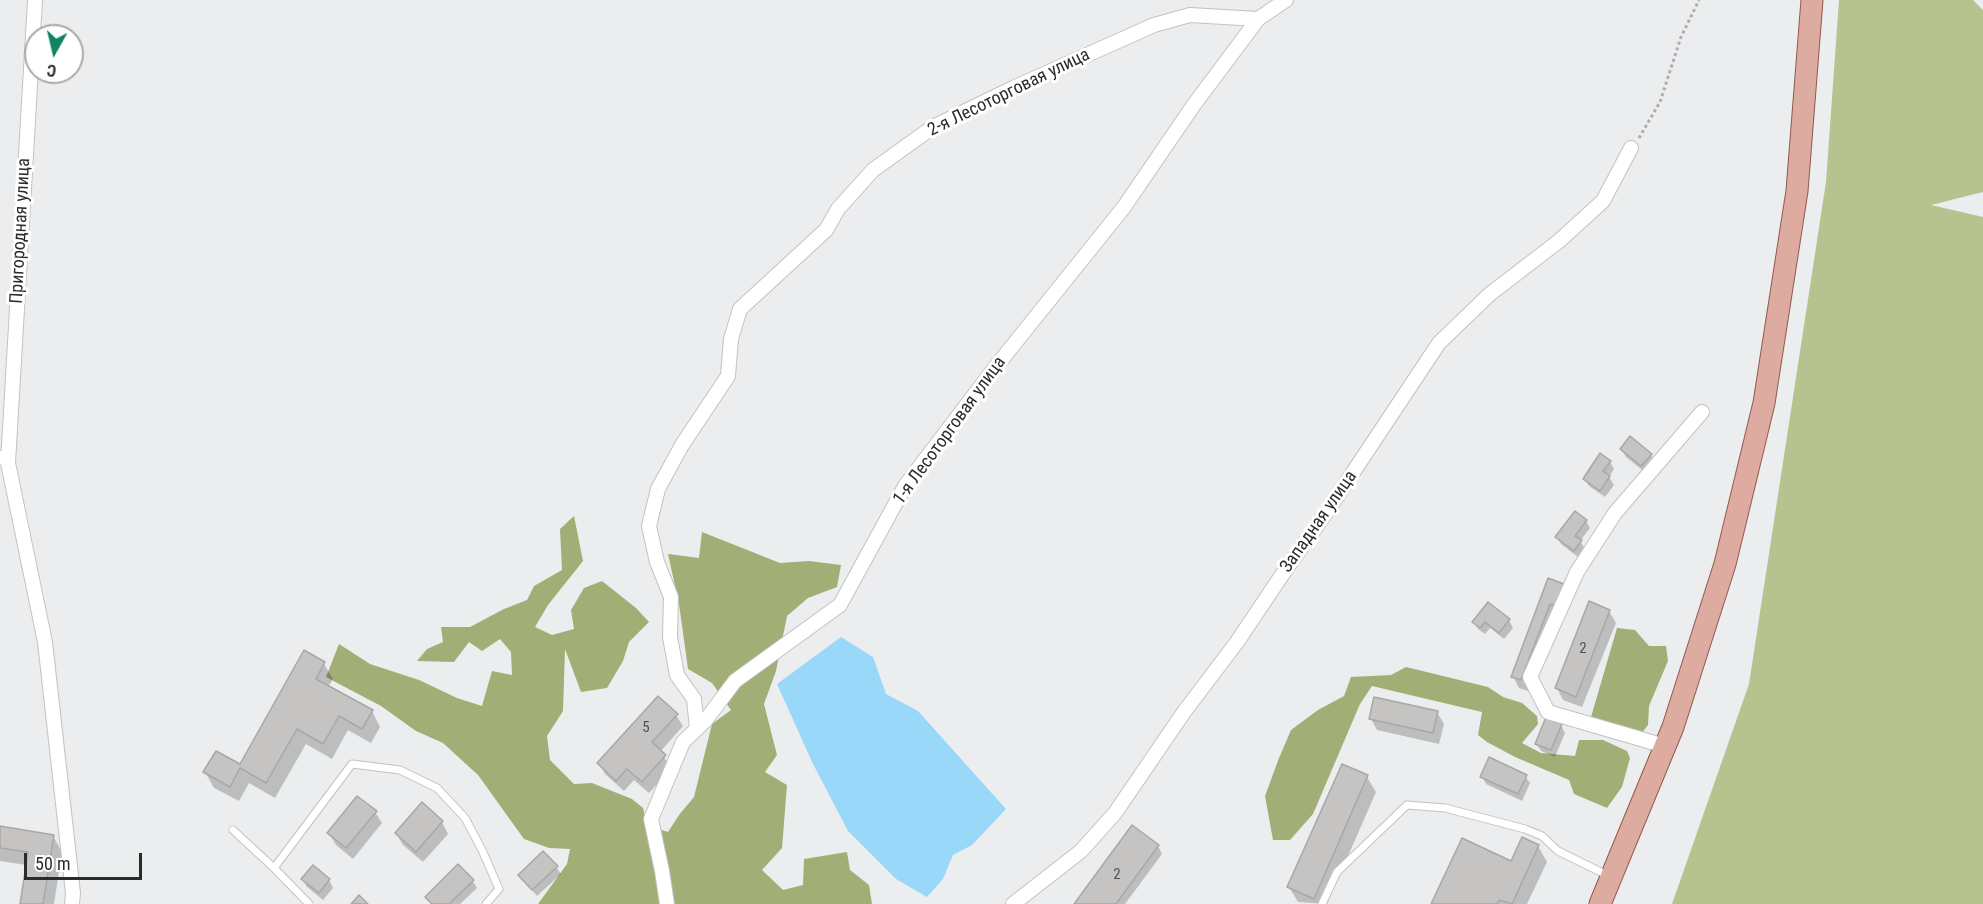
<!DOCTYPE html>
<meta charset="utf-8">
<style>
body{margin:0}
#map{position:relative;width:1983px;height:904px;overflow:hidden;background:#ecedee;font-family:"Roboto Condensed",sans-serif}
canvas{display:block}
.north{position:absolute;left:24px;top:24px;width:60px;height:60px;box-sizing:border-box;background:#fff;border:2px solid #aaa;border-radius:50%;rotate:188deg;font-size:16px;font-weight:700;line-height:24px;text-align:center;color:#2a2b2b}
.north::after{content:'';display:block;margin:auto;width:21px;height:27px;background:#108463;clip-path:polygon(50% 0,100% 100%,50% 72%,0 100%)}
.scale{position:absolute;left:24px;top:853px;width:118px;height:27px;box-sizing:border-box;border:3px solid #2a2b2b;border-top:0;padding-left:8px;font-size:18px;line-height:21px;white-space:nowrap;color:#2a2b2b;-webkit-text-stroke:4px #fff;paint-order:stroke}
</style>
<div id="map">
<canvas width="1983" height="904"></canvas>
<div class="north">С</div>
<div class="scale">50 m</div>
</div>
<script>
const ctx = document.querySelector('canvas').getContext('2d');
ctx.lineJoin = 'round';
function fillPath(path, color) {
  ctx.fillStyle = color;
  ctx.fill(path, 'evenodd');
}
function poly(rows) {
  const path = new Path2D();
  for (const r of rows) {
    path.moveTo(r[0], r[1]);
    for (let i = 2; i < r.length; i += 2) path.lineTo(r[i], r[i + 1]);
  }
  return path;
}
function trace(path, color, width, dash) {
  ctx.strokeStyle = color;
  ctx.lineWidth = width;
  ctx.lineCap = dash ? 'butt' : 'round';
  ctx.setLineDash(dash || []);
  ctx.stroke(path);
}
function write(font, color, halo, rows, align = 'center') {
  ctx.font = font + ' "Roboto Condensed",sans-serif';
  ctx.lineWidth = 6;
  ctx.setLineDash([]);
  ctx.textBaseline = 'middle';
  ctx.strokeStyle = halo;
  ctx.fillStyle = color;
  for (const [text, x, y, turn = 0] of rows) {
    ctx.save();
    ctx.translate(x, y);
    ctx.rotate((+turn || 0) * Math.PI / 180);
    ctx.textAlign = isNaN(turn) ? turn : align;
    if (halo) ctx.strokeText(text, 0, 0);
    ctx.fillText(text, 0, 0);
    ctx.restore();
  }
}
const green = poly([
 [1839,0,1973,0,1983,10,1983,192,1931,205,1983,217,1983,904,1672,904,1749,684,1826,182]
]);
const forest = poly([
 [574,516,583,561,548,605,535,627,552,635,574,629,571,610,584,588,602,581,636,608,649,622,629,642,623,661,607,688,581,692,565,649,563,711,547,736,550,760,574,784,592,783,632,799,643,808,647,825,668,832,679,815,694,797,712,724,731,710,712,683,688,669,679,604,668,554,699,558,702,532,780,563,809,561,841,565,837,587,808,598,787,616,776,671,764,704,777,755,765,772,787,785,782,848,762,870,783,890,803,885,804,859,847,852,850,870,869,885,872,904,538,904,567,864,570,849,549,848,524,839,478,775,443,743,416,731,381,706,326,677,339,644,370,664,419,680,457,698,482,706,492,671,512,675,511,652,500,639,482,651,469,642,454,662,417,661,427,649,443,642,441,627,470,627,504,609,527,600,534,586,562,570,560,529],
 [1617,628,1635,630,1649,646,1666,646,1668,661,1649,706,1648,725,1641,734,1591,717],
 [1406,667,1488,687,1503,697,1522,703,1537,716,1538,724,1522,743,1541,753,1575,756,1579,740,1603,740,1627,751,1630,758,1622,787,1607,808,1574,794,1569,780,1515,757,1487,742,1478,735,1482,712,1372,686,1360,704,1313,814,1290,840,1273,840,1265,796,1279,758,1291,730,1318,710,1344,696,1351,677,1391,675]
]);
const water = poly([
 [841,637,873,657,886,694,918,711,1006,809,972,845,953,855,943,879,927,897,896,879,848,831,813,764,777,684]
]);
const shadow = poly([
 [1622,449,1651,455,1655,462,1646,473,1626,457],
 [1610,462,1614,469,1609,477,1614,485,1605,497,1589,486,1584,479],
 [1586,521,1590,528,1580,541,1585,549,1578,557,1561,544,1557,537],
 [1549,580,1563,585,1569,597,1556,615,1528,691,1519,688,1513,676],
 [1609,611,1616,623,1582,707,1563,700,1557,688],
 [1509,620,1513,628,1504,639,1490,628,1485,634,1478,629,1474,622],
 [304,652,324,664,333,679,328,687,372,711,380,727,371,743,348,730,332,759,306,744,275,798,249,783,239,801,214,788,205,772,241,766],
 [1437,712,1444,724,1439,744,1377,730,1371,719],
 [676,715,683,726,660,752,672,768,649,793,634,780,624,791,605,774,599,763],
 [1561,725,1565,733,1555,757,1541,751,1536,743],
 [1482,776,1525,776,1530,783,1522,801,1486,784],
 [1367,777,1376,792,1327,904,1298,902,1289,887],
 [375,812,382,823,353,859,336,845,329,833],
 [442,822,448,834,423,862,403,845,396,833],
 [0,828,53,836,62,852,54,904,21,904,27,865,0,861],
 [1158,846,1162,854,1125,904,1076,904],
 [1538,846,1547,862,1527,904,1433,904,1511,863],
 [556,867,561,874,537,896,520,876],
 [303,880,329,880,333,888,323,900,307,887],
 [472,880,477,888,460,904,431,904,427,898]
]);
const building = poly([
 [1630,436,1652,454,1641,466,1620,449,1630,436],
 [1600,453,1611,461,1603,471,1610,476,1600,491,1583,479,1600,453],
 [1575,511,1587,520,1575,536,1582,540,1574,551,1555,537,1575,511],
 [1548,578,1564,584,1556,606,1550,604,1521,680,1511,677,1548,578],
 [1589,601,1610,610,1576,697,1555,688,1589,601],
 [1488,602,1510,619,1499,633,1485,622,1480,628,1472,622,1488,602],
 [304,650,325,662,316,679,373,710,362,729,339,716,323,744,297,729,266,783,240,768,230,787,203,772,216,751,240,764,304,650],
 [658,696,678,714,652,742,666,755,642,782,627,769,616,781,597,763,658,696],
 [1374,697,1438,711,1433,733,1369,719,1374,697],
 [1546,717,1562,724,1551,750,1535,744,1546,717],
 [1489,757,1527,775,1518,794,1480,777,1489,757],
 [1342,764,1368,775,1314,899,1287,887,1342,764],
 [357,796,377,811,346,848,327,833,357,796],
 [422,802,443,821,416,852,395,833,422,802],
 [1132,825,1159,845,1116,904,1074,904,1132,825],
 [0,826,54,835,43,904,20,904,28,852,0,848,0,826],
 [1522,837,1539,845,1512,904,1499,900,1497,904,1431,904,1462,838,1511,861,1522,837],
 [543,851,558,866,532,890,518,875,543,851],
 [458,864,474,880,449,904,432,904,425,897,458,864],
 [313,865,330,879,319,893,301,879,313,865],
 [359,895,368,904,351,904,359,895]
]);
const path = poly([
 [1639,138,1660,102,1681,37,1699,0]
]);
const lane = poly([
 [233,830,274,868,309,904],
 [274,868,352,764,400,770,437,788,465,818,482,850,499,889,486,904],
 [1322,904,1337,872,1407,805,1445,808,1525,829,1542,836,1558,851,1609,876]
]);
const street = poly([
 [4,457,8,463,45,642,73,893,72,904],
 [8,463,35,0],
 [697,728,694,699,677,675,670,637,671,597,657,562,649,526,658,489,682,445,728,376,731,339,740,309,826,230,838,209,873,170,933,127,1013,88,1154,25,1190,15,1258,19,1286,0],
 [1665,746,1548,712,1530,677,1577,572,1615,513,1702,412],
 [667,904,662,871,651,819,683,742,705,721,735,681,840,605,905,486,994,369,1124,207,1193,106,1258,19],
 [1013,904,1081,851,1115,813,1184,712,1237,642,1282,575,1328,510,1439,343,1490,294,1559,241,1603,201,1631,148]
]);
const primary = poly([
 [1600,904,1673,727,1725,564,1764,403,1797,191,1812,0]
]);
const numberNames = [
 ["2",1583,649],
 ["5",646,728],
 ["2",1117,875]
];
const streetNames = [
 ["2-я Лесоторговая улица",1009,93,-26],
 ["Пригородная улица",21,231,-87],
 ["1-я Лесоторговая улица",950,431,-54],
 ["Западная улица",1319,522,-55]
];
fillPath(green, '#b6c38f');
fillPath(forest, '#a1af77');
fillPath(water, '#99d8f8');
fillPath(shadow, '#0003');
fillPath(building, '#c5c4c3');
trace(building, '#a8a7a6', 1.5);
trace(lane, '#c2c2c3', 9);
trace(street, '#c2c2c3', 16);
trace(primary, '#915a4f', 23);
trace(path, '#acadae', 3, [3, 3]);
trace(lane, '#fff', 7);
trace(street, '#fff', 14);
trace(primary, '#deaba1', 21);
write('15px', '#515151', null, numberNames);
write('18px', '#2a2b2b', '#fff', streetNames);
</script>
